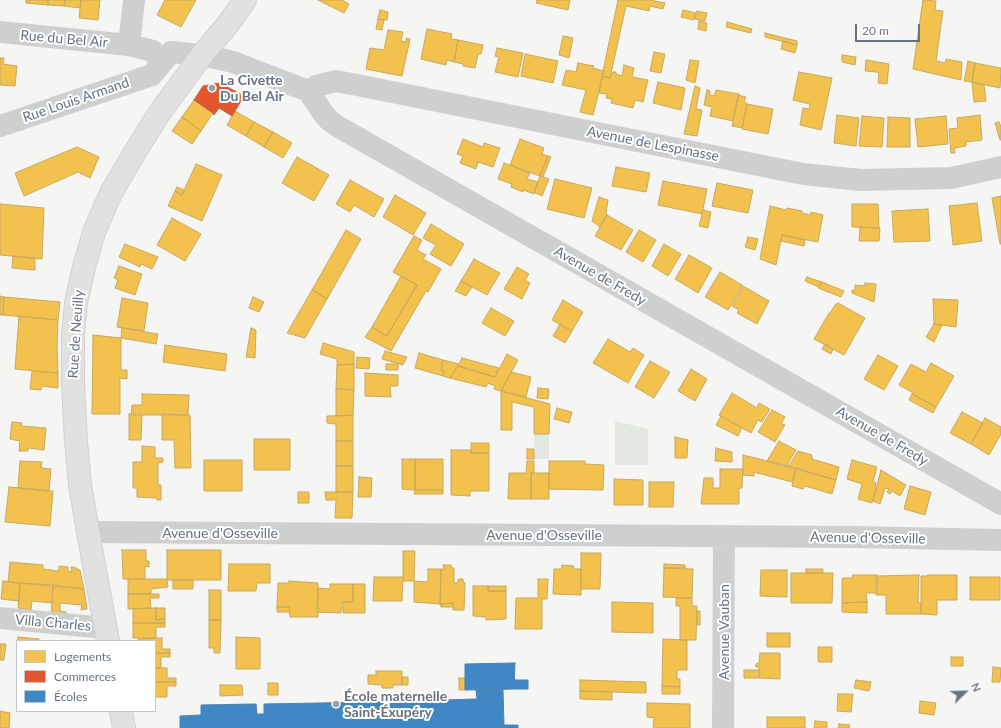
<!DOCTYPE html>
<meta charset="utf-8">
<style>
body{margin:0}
#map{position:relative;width:1001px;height:728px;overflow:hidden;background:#f5f5f4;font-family:Lato,sans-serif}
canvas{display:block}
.legend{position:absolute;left:16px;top:640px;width:140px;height:72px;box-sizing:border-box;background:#fff;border:1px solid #c2c7cd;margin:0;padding:5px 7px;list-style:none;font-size:12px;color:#677283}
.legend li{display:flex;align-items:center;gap:8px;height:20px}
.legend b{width:20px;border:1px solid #c2c7cd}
.north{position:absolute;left:945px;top:672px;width:40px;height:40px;-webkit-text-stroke:3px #fff;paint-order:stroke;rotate:67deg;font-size:11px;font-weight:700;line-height:16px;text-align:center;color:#677283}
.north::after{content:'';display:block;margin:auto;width:14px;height:18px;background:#677283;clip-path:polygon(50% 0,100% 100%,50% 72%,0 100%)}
.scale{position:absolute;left:855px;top:24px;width:65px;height:18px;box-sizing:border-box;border:2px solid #677283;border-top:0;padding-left:5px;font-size:12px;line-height:14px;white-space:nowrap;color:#677283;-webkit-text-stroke:3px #fff;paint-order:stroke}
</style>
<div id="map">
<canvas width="1001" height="728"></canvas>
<ul class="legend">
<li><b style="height:11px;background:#f2c14e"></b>Logements</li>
<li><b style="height:11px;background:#e4572e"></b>Commerces</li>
<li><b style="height:11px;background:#3f88c5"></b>Écoles</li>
</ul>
<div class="north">N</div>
<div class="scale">20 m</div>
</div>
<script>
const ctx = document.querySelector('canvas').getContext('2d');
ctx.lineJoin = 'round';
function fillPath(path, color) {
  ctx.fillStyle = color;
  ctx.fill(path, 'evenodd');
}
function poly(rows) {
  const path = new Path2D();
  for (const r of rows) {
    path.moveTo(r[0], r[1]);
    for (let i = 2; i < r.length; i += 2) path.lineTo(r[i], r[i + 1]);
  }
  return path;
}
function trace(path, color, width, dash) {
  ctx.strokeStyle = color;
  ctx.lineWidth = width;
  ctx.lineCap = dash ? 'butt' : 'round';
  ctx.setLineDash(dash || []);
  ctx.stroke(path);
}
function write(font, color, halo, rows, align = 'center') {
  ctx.font = font + ' Lato,sans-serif';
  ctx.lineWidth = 4;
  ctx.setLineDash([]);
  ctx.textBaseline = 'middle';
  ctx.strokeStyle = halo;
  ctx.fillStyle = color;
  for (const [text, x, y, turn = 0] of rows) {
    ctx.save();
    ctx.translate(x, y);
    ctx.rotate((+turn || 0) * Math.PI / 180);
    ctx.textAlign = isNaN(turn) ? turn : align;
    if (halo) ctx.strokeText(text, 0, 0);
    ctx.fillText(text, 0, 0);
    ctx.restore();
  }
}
const green = poly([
 [615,421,648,429,648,465,615,465],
 [534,434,549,434,549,459,534,459]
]);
const homes = poly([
 [26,0,48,0,48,5,26,3,26,0],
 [48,0,65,0,64,6,48,5,48,0],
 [65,0,81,0,80,8,64,6,65,0],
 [81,0,100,0,98,20,79,18,81,0],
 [165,0,196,0,181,27,157,15,165,0],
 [318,0,342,0,349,4,344,13,318,0],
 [537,0,570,0,568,10,536,3,537,0],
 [618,0,650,0,665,3,663,9,650,6,649,11,626,6,610,78,602,76,618,0],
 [923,0,936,1,935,10,943,11,936,61,945,63,946,59,962,62,961,80,913,69,923,0],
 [380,10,388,12,387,20,378,19,380,10],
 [683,10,696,13,694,20,681,17,683,10],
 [697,11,707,13,705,21,695,19,697,11],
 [378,19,384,20,382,30,376,29,378,19],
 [699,21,707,23,706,31,698,29,699,21],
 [727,22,752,29,751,33,726,27,727,22],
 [427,29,452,34,451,39,458,40,454,62,447,60,446,65,421,59,427,29],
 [388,30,403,32,401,41,406,42,406,38,410,39,402,76,366,69,370,48,384,50,388,30],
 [765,33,797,41,797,45,765,37,765,33],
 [563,36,573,38,569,58,559,55,563,36],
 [458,40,483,45,481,54,478,54,475,68,463,66,463,64,454,62,458,40],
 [783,41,797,45,795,53,781,49,783,41],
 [497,48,523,53,518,77,495,72,499,57,495,56,497,48],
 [654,52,665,54,661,73,650,71,654,52],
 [525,54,558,61,553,83,521,76,525,54],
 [842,55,856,57,855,65,842,62,842,55],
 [0,58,4,58,3,64,17,66,15,86,0,85,0,58],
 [690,60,699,61,695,83,686,80,690,60],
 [866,60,889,64,887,84,878,83,879,74,877,72,865,71,866,60],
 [968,61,975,63,972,82,964,81,968,61],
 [578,63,594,66,593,68,604,71,593,115,580,112,586,90,562,85,566,70,576,72,578,63],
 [975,63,1001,68,1000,88,972,82,975,63],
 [624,65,634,68,632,77,648,80,643,102,635,100,633,108,611,103,612,99,606,98,607,94,599,93,602,76,610,78,613,72,616,72,616,74,622,76,624,65],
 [799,72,832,78,821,130,800,125,803,108,809,109,810,104,793,100,799,72],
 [658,82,685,88,681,110,653,103,658,82],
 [972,82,984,85,986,101,974,102,972,82],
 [695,86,700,88,696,109,702,110,697,136,684,134,695,86],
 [707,90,710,91,710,95,714,96,716,90,739,94,733,121,710,116,712,107,704,105,707,90],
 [738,95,746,97,744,101,747,104,742,128,732,126,738,95],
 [194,100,213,113,201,131,182,117,194,100],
 [747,104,773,109,768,134,742,129,747,104],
 [235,111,254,122,246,136,227,125,235,111],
 [837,115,859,118,856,146,834,143,837,115],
 [980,115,982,140,966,142,966,146,954,148,955,153,951,153,949,129,958,128,957,118,980,115],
 [862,116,884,118,882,147,859,146,862,116],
 [946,116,948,144,918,147,915,119,946,116],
 [182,117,201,131,192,144,172,131,182,117],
 [888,117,910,118,910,147,887,147,888,117],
 [254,122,273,132,264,147,246,136,254,122],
 [999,122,1000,125,1001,125,1001,140,1000,140,995,123,999,122],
 [273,132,292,143,283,158,264,147,273,132],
 [463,139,483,147,484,143,500,148,493,167,478,162,476,169,460,163,463,156,457,154,463,139],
 [520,139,544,148,542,154,548,156,540,176,510,165,520,139],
 [77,147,99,157,90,178,78,172,24,196,15,173,77,147],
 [548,156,551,157,543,177,540,176,548,156],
 [297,157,329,175,314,201,282,183,297,157],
 [504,163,530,173,527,179,538,182,534,194,523,190,523,192,511,187,512,184,498,179,504,163],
 [196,164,222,175,202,221,168,206,175,191,182,195,196,164],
 [616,167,650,173,646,192,612,186,616,167],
 [540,176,549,179,542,196,534,192,540,176],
 [555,179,592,188,584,218,547,209,555,179],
 [350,180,384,199,374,217,354,205,350,212,336,204,350,180],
 [663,181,707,189,702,214,658,205,663,181],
 [717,183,753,190,748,213,712,206,717,183],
 [177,187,184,190,182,195,175,191,177,187],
 [395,195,426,213,413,235,383,217,395,195],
 [1001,196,1001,244,1000,244,992,198,1001,196],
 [599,197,608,200,606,214,607,215,600,227,592,221,599,197],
 [977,203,982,241,953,245,949,206,977,203],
 [0,204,44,208,42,259,0,255,0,204],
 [852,204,878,204,879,228,852,227,852,204],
 [770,206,786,210,787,208,802,211,802,213,810,215,811,212,823,215,818,242,782,235,776,265,760,259,770,206],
 [928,209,930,241,894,242,892,211,928,209],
 [703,210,711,212,708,228,699,226,703,210],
 [607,215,633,230,621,250,595,236,607,215],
 [172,218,201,234,185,261,157,245,172,218],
 [431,224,464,244,451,266,430,254,436,245,423,238,431,224],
 [860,227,880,228,879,241,859,241,860,227],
 [346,230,361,239,327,299,312,290,346,230],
 [639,230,656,240,643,262,626,252,639,230],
 [782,235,805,240,804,246,781,241,782,235],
 [414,236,422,240,417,250,426,255,423,259,441,269,428,292,426,291,391,351,365,337,372,327,387,336,417,285,393,272,414,236],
 [748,237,758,239,755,250,745,247,748,237],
 [125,244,158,257,152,269,141,264,140,267,119,257,125,244],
 [664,244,681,254,668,276,652,266,664,244],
 [689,255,712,268,698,293,675,279,689,255],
 [13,256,35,258,35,270,12,268,13,256],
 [474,259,500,273,487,295,461,281,474,259],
 [119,266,142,274,135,295,115,288,118,280,114,278,119,266],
 [517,267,529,274,525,280,530,283,522,299,504,289,517,267],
 [720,272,742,285,728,310,705,297,720,272],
 [401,276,417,285,387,336,372,327,401,276],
 [807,277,822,282,819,287,805,281,807,277],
 [461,281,472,287,466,296,455,291,461,281],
 [822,282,844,291,841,297,818,288,822,282],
 [865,283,876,284,874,302,852,293,852,290,855,291,855,285,865,286,865,283],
 [743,286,769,301,757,324,737,313,739,310,732,306,743,286],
 [312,290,327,299,305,338,287,333,312,290],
 [0,296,4,297,3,315,0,315,0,296],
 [4,297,60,302,58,320,3,315,4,297],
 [253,297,264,302,259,312,249,308,253,297],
 [122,298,148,303,144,331,117,327,122,298],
 [933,299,958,300,956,327,934,324,933,299],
 [563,300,583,312,572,331,552,320,563,300],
 [838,303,865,318,844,355,814,339,829,313,830,313,835,305,838,303],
 [491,308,514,321,505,336,482,323,491,308],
 [19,316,58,320,57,346,58,373,15,369,19,316],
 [560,324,572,331,565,343,553,336,560,324],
 [934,324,942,325,934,342,926,337,934,324],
 [122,328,158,334,156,344,121,338,122,328],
 [251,328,256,330,255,358,246,357,251,328],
 [93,335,121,338,121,370,127,370,127,379,120,378,120,414,92,414,93,335],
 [608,339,630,352,633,348,644,355,628,383,593,363,608,339],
 [323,343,354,352,354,364,337,365,337,359,320,354,323,343],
 [825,344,833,349,831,354,822,349,825,344],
 [165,345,227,354,225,371,163,362,165,345],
 [385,351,407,357,403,365,382,359,385,351],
 [419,353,443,360,441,370,444,371,443,376,415,368,419,353],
 [507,354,518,360,501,391,494,389,495,386,488,383,486,387,450,378,458,366,495,377,507,354],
 [878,355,898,366,884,390,864,379,878,355],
 [357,357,370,358,369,369,356,368,357,357],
 [462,358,499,368,495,377,458,366,462,358],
 [443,360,459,364,450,378,443,376,444,371,441,370,443,360],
 [650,361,670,372,654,398,635,387,650,361],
 [931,363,954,376,936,407,912,394,913,393,899,385,911,364,926,372,931,363],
 [354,364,354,390,336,389,337,365,354,364],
 [386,364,398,364,398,370,386,370,386,364],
 [691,369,707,379,695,401,678,391,691,369],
 [32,371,58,373,58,388,42,386,41,390,30,389,32,371],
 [511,372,531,377,526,397,501,391,511,372],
 [365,373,398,375,398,386,390,386,391,397,365,396,365,373],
 [538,388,549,389,548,399,537,398,538,388],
 [336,389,354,390,353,415,336,416,336,389],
 [501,391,550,404,549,434,534,434,534,407,512,402,512,430,501,430,501,391],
 [732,393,757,408,759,403,770,409,762,422,758,420,751,433,719,415,732,393],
 [142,394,189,395,188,415,131,415,132,405,142,405,142,394],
 [912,394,936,407,933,413,909,400,912,394],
 [557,408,572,412,569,423,554,419,557,408],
 [772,410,785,417,781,424,785,425,775,442,758,432,772,410],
 [962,412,983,423,971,444,950,433,962,412],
 [129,414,142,414,141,440,129,440,129,414],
 [162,414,190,415,191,468,175,468,174,440,162,440,162,414],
 [353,415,353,441,336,441,336,424,327,423,327,416,353,415],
 [721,416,742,428,738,436,716,425,721,416],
 [985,418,1001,427,1001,434,989,455,971,444,985,418],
 [12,422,22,423,21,426,46,428,44,450,28,448,28,451,19,451,20,441,10,439,12,422],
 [675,437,688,440,687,458,675,458,675,437],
 [254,439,290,439,290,470,254,470,254,439],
 [336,441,353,441,353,466,336,466,336,441],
 [779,441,796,450,786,467,767,461,779,441],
 [471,443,489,443,489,453,471,453,471,443],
 [142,446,155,447,155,458,163,458,163,462,158,463,158,485,161,485,161,500,157,500,157,498,137,497,137,488,133,488,133,462,142,462,142,446],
 [716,448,732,452,732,462,715,461,716,448],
 [527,449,534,449,534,459,527,459,527,449],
 [451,450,471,450,471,453,489,453,489,491,470,491,470,496,451,495,451,450],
 [798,451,812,455,812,459,839,467,836,480,788,467,798,451],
 [743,455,796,468,792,482,754,472,754,476,743,475,743,455],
 [402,459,415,459,415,490,402,489,402,459],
 [415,459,443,459,443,490,415,490,415,459],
 [204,460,242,460,242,491,204,491,204,460],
 [852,460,877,467,873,481,876,483,875,486,877,487,872,503,858,499,862,484,847,479,852,460],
 [20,461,42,462,41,468,51,469,49,491,18,488,20,461],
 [527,461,534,461,534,473,531,473,531,499,508,499,509,473,526,473,527,461],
 [549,461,585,461,585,464,604,465,603,490,549,489,549,461],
 [336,466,353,466,353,492,336,492,336,466],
 [796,468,836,480,832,494,805,486,803,489,792,486,796,468],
 [720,469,743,469,742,488,739,488,739,504,701,504,704,478,713,478,713,488,720,488,720,469],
 [881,470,906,485,900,496,892,491,890,494,887,492,889,489,885,488,880,504,873,501,881,470],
 [531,473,549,473,549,499,531,499,531,473],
 [359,477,372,478,371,497,358,497,359,477],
 [614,479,643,480,643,505,614,505,614,479],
 [649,482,674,482,673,507,649,507,649,482],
 [910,486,931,492,925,515,904,509,910,486],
 [9,487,53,491,50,526,5,522,9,487],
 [415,490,443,490,443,494,414,494,415,490],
 [298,492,309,492,309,503,298,503,298,492],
 [325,492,353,492,352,518,335,518,336,500,326,500,325,492],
 [122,550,146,550,146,561,149,561,149,567,145,566,145,579,123,579,122,550],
 [167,550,221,550,221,580,167,580,167,550],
 [403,551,415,551,414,581,403,581,403,551],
 [581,553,601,553,600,589,581,589,581,553],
 [10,562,43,565,43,569,59,571,59,566,68,567,68,571,72,572,71,567,74,567,80,570,84,589,8,582,10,562],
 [229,564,270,564,270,583,257,583,256,591,228,591,229,564],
 [664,564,685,565,685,568,664,568,664,564],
 [443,565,451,565,452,568,454,568,454,583,458,583,458,579,463,579,463,582,465,583,464,610,453,610,453,603,440,604,441,569,444,569,443,565],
 [562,565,574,566,573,569,581,569,581,595,553,594,554,569,562,569,562,565],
 [664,568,693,569,692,598,663,597,664,568],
 [428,569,441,569,440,604,414,602,414,581,428,582,428,569],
 [806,569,823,569,823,573,806,573,806,569],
 [761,570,787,570,787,597,760,596,761,570],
 [791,573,833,573,832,603,791,603,791,573],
 [853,575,877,575,877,593,866,593,867,602,842,603,842,578,852,578,853,575],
 [919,575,918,603,921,603,921,614,886,614,886,595,876,595,876,576,919,575],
 [928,575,957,575,957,600,937,600,937,615,921,614,921,576,927,576,928,575],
 [374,577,403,577,402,601,373,601,374,577],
 [970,577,1000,577,1000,600,970,600,970,577],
 [128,579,167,579,168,587,151,589,151,594,128,594,128,579],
 [538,579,548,579,547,599,542,599,542,629,515,629,516,598,538,598,538,579],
 [173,580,193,580,193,589,173,589,173,580],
 [3,581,20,583,19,601,1,599,3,581],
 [289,581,318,583,318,617,290,617,289,607,277,607,278,583,289,583,289,581],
 [20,583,53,585,52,603,32,601,31,610,18,608,20,583],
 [330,584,353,584,353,602,342,602,341,613,317,612,318,588,330,589,330,584],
 [353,584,365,584,365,613,343,613,343,602,353,602,353,584],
 [53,585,84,589,87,609,81,610,82,605,60,603,60,611,66,612,65,619,51,618,53,585],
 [473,586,488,586,488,591,506,591,506,619,486,620,486,617,473,616,473,586],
 [488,586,506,586,506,591,488,591,488,586],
 [209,590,221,590,221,620,209,620,209,590],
 [128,594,159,594,159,598,150,598,151,608,128,609,128,594],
 [676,598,692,598,692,606,697,606,696,640,680,640,680,606,676,606,676,598],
 [612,602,653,603,653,633,612,632,612,602],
 [867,602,867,613,842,612,842,603,867,602],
 [453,603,453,607,441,607,440,604,453,603],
 [277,607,289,607,290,612,277,612,277,607],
 [156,608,165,608,165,619,156,620,156,608],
 [156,608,156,620,165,619,165,623,133,623,133,609,156,608],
 [697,611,700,611,700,625,697,625,697,611],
 [209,620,221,620,220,653,214,653,214,648,209,648,209,620],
 [133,623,165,623,165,627,156,627,156,638,133,638,133,623],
 [767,633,790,633,790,647,767,647,767,633],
 [18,637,39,639,39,641,17,641,18,637],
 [236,637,260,638,260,669,236,669,236,637],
 [162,638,162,649,170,649,170,653,155,653,155,641,138,641,138,639,162,638],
 [663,639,687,640,687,670,677,670,677,679,680,679,680,687,662,686,663,639],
 [0,644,6,644,4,660,0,660,0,644],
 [818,647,832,647,832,662,818,662,818,647],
 [155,653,170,653,170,657,161,657,161,668,155,668,155,653],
 [760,653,780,653,780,679,759,678,759,667,756,667,756,664,759,663,760,653],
 [951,657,963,657,963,666,951,666,951,657],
 [993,667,1001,668,1000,682,992,682,993,667],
 [155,668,167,668,167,678,176,678,176,682,155,682,155,668],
 [744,670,760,670,759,678,744,678,744,670],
 [376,671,402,671,402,685,393,685,393,688,382,688,382,685,368,684,368,675,376,675,376,671],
 [402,677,408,677,408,685,402,685,402,677],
 [459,678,465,678,465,690,459,690,459,678],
 [580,680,646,682,646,693,580,691,580,680],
 [856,680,871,682,869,691,854,688,856,680],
 [155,682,176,682,176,686,167,686,167,697,155,697,155,682],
 [268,683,278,683,278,695,268,695,268,683],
 [220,685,242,685,243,695,220,696,220,685],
 [662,686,680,687,680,694,662,694,662,686],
 [580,691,612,692,612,700,580,699,580,691],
 [838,694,853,694,851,712,837,711,838,694],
 [920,701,936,703,934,715,919,713,920,701],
 [647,703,690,704,690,728,653,728,654,718,647,717,647,703],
 [0,711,10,713,9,728,0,728,0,711],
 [767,717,805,717,805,728,767,728,767,717],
 [815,721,827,722,827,728,814,728,815,721],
 [839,724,850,725,849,728,838,728,839,724]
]);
const shops = poly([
 [220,83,244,96,232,116,219,108,214,115,213,113,194,100,203,86,220,83]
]);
const schools = poly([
 [515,663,514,689,465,690,465,664,515,663],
 [515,680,528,680,528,689,514,689,515,680],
 [476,690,503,690,504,725,518,725,518,728,374,728,374,702,477,699,476,690],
 [374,702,374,728,180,728,180,716,201,715,201,705,256,704,257,714,264,714,264,704,374,702]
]);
const street = poly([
 [134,0,129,45,153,51,161,63],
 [0,32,129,45],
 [308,91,316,86,336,81,357,85,803,174,861,180,951,178,1001,167],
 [0,126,152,75,171,52,202,55,233,62,308,91,323,113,329,120,337,126,1001,504],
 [88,532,855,537,1001,540],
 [0,618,105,628],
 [723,728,724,536]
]);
const secondary = poly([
 [108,641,88,532,80,485,76,441,73,385,73,334,76,302,84,267,94,232,111,193,135,152,160,112,202,55,228,24,245,0],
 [121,711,124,728]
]);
const markers = [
 [212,88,4,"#99a0ab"],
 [336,704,4,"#99a0ab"]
];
const streetNames = [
 ["Rue du Bel Air",64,39,5],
 ["Rue Louis Armand",76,100,-19],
 ["Avenue de Lespinasse",653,144,11],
 ["Avenue de Fredy",600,276,30],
 ["Rue de Neuilly",76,334,-86],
 ["Avenue de Fredy",882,436,30],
 ["Avenue d'Osseville",220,533],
 ["Avenue d'Osseville",544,535],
 ["Avenue d'Osseville",868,538,1],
 ["Villa Charles",53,623,5],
 ["Avenue Vauban",724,632,-90]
];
const poiNames = [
 ["La Civette",220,80],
 ["Du Bel Air",220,96],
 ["École maternelle",344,696],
 ["Saint-Éxupéry",344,712]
];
fillPath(green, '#e4e8e2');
fillPath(homes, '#f2c14e');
trace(homes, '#c8a95e', 1);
fillPath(shops, '#e4572e');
trace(shops, '#be5f48', 1);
fillPath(schools, '#3f88c5');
trace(schools, '#4b81b1', 1);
trace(secondary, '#d1d1d2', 24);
trace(street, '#cecfcf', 22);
trace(secondary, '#e1e1e2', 22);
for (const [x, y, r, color] of markers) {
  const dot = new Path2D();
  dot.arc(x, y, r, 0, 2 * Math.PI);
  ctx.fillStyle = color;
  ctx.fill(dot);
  trace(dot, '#fff', 1.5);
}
write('14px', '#677283', '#fff', streetNames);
write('bold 14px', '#677283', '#fff', poiNames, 'left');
</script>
